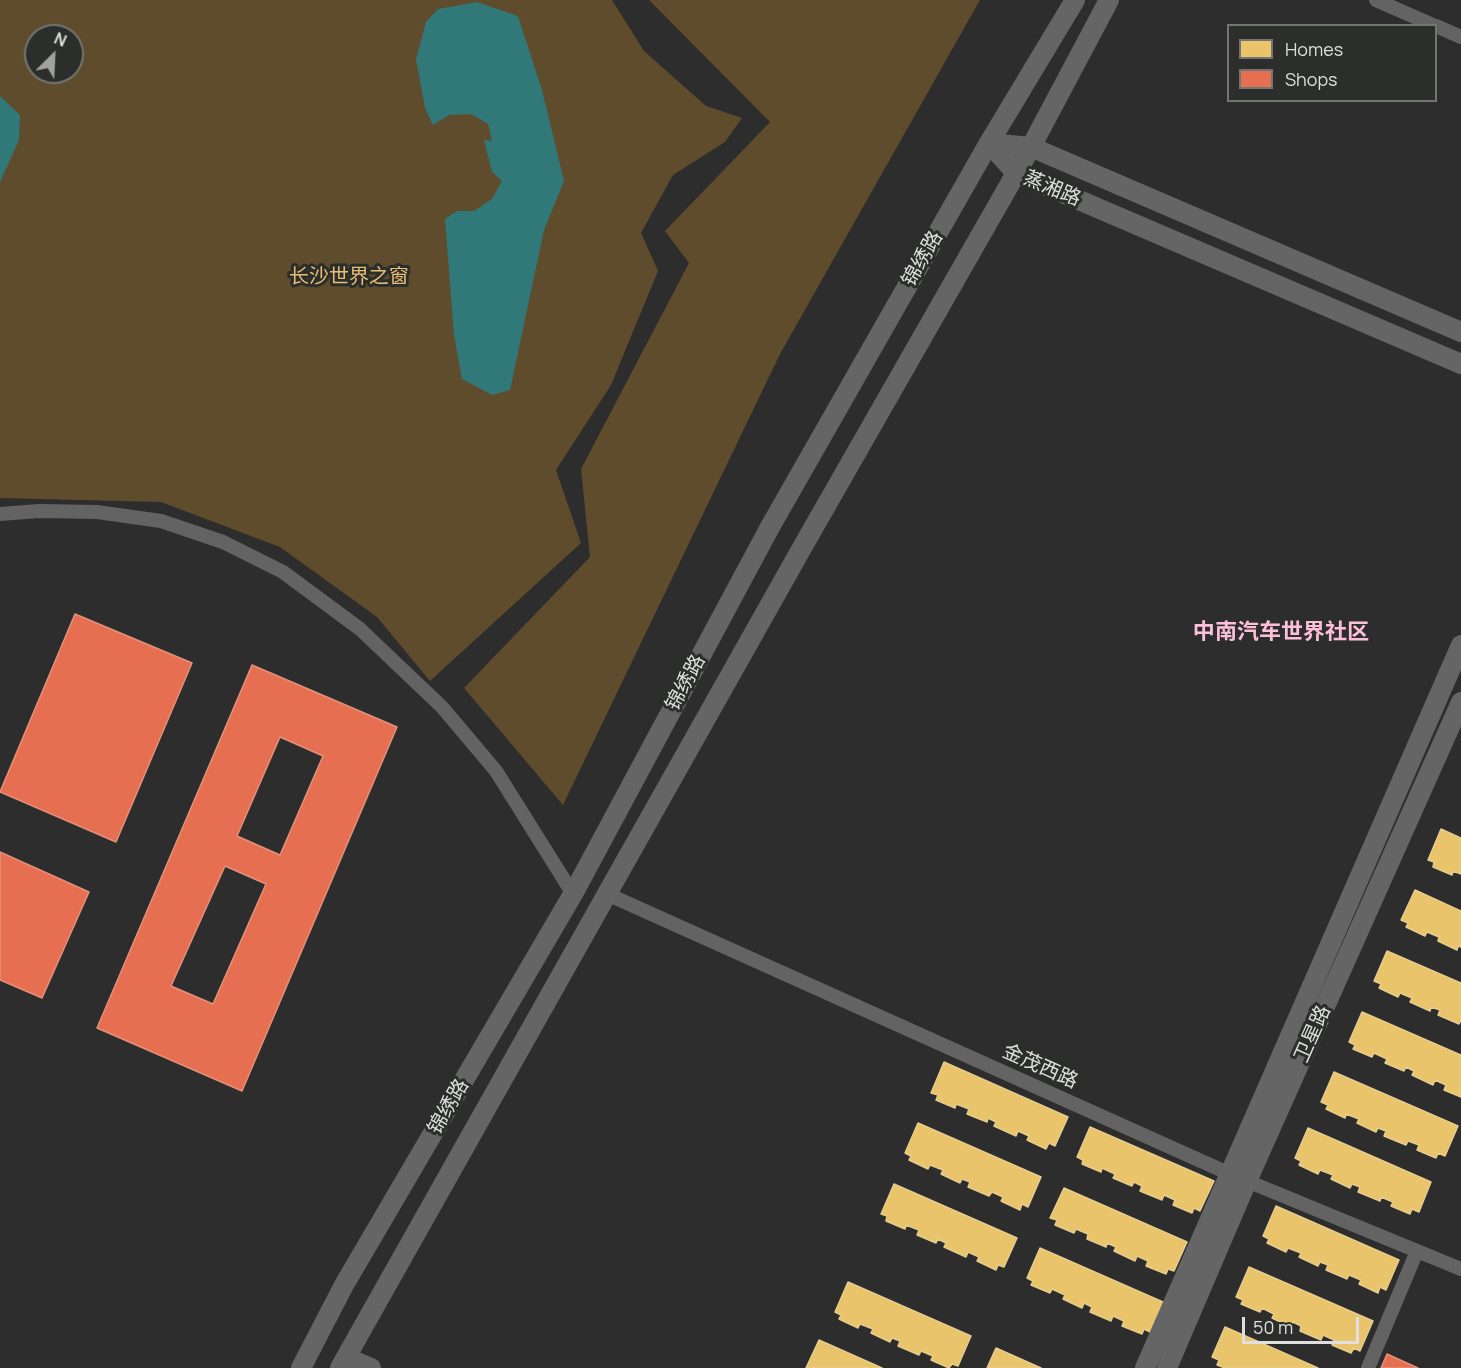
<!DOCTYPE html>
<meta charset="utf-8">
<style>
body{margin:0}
#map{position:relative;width:1461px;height:1368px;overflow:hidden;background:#2c2d2c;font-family:Manrope,sans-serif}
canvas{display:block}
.legend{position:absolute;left:1227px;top:24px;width:210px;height:78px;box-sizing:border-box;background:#2c2e2b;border:2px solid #737573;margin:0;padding:8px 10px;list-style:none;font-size:18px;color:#dedfde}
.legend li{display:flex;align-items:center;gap:12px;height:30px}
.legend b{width:30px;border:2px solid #737573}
.north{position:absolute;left:24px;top:24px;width:60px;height:60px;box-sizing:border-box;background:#2c2e2b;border:2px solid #737573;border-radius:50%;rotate:24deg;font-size:16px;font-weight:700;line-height:24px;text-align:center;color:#dedfde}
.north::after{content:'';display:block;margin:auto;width:21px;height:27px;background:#a0a1a0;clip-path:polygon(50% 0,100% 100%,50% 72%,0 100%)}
.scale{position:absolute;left:1242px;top:1317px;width:117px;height:27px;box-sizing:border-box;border:3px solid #dedfde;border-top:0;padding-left:8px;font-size:18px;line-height:21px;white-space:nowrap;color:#dedfde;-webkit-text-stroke:4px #2c2e2b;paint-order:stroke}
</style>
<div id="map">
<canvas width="1461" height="1368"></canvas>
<ul class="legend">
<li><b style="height:16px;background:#e9c46a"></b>Homes</li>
<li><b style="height:16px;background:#e76f51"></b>Shops</li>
</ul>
<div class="north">N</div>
<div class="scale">50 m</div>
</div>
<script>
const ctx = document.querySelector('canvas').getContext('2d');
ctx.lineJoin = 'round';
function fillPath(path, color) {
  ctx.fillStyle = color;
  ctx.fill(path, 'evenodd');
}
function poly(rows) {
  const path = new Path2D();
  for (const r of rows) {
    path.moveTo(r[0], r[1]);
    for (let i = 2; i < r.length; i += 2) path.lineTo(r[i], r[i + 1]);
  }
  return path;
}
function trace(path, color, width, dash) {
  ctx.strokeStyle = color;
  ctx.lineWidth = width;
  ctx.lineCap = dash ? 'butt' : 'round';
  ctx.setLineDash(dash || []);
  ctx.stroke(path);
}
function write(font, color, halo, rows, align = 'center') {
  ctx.font = font + ' Manrope,"Noto Sans SC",sans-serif';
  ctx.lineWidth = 6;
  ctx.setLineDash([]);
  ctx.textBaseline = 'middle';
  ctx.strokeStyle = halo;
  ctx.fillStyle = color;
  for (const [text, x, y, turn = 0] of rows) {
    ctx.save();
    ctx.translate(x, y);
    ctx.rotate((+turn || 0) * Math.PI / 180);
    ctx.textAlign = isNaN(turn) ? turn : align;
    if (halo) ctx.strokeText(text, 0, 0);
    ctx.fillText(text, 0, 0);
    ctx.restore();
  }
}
const green = poly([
 [0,0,612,0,644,51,706,106,742,118,725,142,673,175,641,233,658,271,611,385,556,470,581,543,430,681,377,617,280,547,161,502,0,498],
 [36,36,72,36,72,72,36,72],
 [649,0,980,0,780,354,563,805,464,688,590,557,581,469,689,263,665,231,770,122]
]);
const water = poly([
 [477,2,518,16,542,90,564,181,544,230,510,390,492,395,462,379,454,335,445,219,457,211,474,211,492,199,502,181,492,172,484,140,492,141,488,124,471,114,449,115,433,125,425,108,416,59,426,22,438,9],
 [0,96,20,115,19,140,0,182]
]);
const homes = poly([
 [1441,829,1461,838,1461,874,1453,871,1452,875,1433,867,1434,862,1428,860,1441,829],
 [1415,890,1461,911,1461,947,1458,946,1457,950,1438,941,1439,937,1427,932,1425,936,1406,927,1408,923,1401,920,1415,890],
 [1387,951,1461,983,1461,1020,1459,1024,1438,1015,1440,1010,1431,1007,1430,1011,1410,1002,1412,998,1400,993,1398,997,1379,988,1381,984,1374,981,1387,951],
 [1362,1012,1461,1055,1461,1097,1444,1090,1446,1085,1435,1080,1433,1085,1412,1075,1414,1071,1406,1067,1404,1071,1385,1063,1387,1059,1374,1053,1372,1057,1353,1049,1355,1045,1349,1042,1362,1012],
 [944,1062,1068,1117,1055,1146,1049,1143,1046,1149,1027,1140,1029,1136,1018,1131,1016,1136,994,1126,996,1122,988,1118,987,1122,967,1114,969,1109,956,1104,955,1108,936,1100,938,1095,931,1093,944,1062],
 [1334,1072,1458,1126,1445,1156,1438,1153,1436,1158,1417,1150,1419,1145,1408,1141,1406,1145,1384,1136,1386,1131,1378,1128,1376,1132,1357,1123,1359,1119,1346,1114,1345,1118,1326,1109,1328,1105,1321,1102,1334,1072],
 [918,1123,1041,1177,1028,1207,1022,1204,1020,1210,1001,1201,1003,1197,992,1192,989,1196,968,1187,970,1182,962,1179,960,1183,941,1174,943,1170,930,1165,928,1169,909,1160,911,1156,905,1153,918,1123],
 [1090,1127,1214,1181,1200,1211,1194,1208,1192,1213,1173,1205,1175,1200,1164,1195,1162,1200,1140,1191,1142,1186,1134,1182,1132,1186,1113,1178,1115,1174,1102,1168,1101,1172,1082,1164,1083,1160,1077,1157,1090,1127],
 [1308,1128,1431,1182,1419,1212,1412,1209,1410,1214,1391,1206,1393,1202,1381,1197,1380,1201,1358,1192,1360,1187,1352,1184,1350,1188,1331,1179,1333,1175,1320,1170,1318,1174,1299,1165,1301,1161,1295,1158,1308,1128],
 [894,1184,1017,1238,1004,1267,998,1265,996,1270,977,1261,979,1257,968,1252,966,1257,944,1247,946,1243,938,1239,936,1243,917,1235,919,1230,906,1225,905,1229,886,1221,887,1216,881,1214,894,1184],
 [1064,1188,1187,1242,1174,1271,1168,1269,1166,1274,1146,1266,1148,1261,1137,1256,1135,1261,1114,1251,1116,1247,1107,1243,1106,1247,1087,1239,1088,1234,1076,1229,1074,1233,1055,1225,1057,1220,1050,1218,1064,1188],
 [1276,1206,1399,1260,1386,1290,1380,1287,1378,1293,1359,1284,1361,1280,1349,1275,1347,1279,1326,1270,1328,1265,1320,1262,1318,1266,1299,1257,1301,1253,1288,1248,1286,1252,1267,1243,1269,1239,1263,1236,1276,1206],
 [1040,1248,1163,1302,1150,1332,1144,1329,1142,1334,1122,1326,1124,1321,1113,1316,1111,1321,1090,1312,1092,1307,1084,1303,1082,1308,1063,1299,1065,1295,1052,1289,1050,1293,1031,1285,1033,1281,1027,1278,1040,1248],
 [1249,1267,1373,1321,1360,1351,1354,1348,1351,1353,1332,1345,1334,1340,1323,1335,1321,1340,1300,1331,1301,1326,1293,1322,1291,1327,1272,1318,1274,1314,1262,1308,1260,1312,1241,1304,1243,1300,1236,1297,1249,1267],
 [848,1282,971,1336,958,1366,952,1364,949,1368,931,1360,933,1356,921,1351,919,1355,898,1346,900,1341,892,1338,890,1342,871,1333,873,1329,860,1324,858,1328,839,1319,841,1315,835,1312,848,1282],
 [1225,1327,1318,1368,1225,1368,1217,1365,1219,1360,1212,1357,1225,1327],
 [819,1340,882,1368,806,1368,819,1340],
 [996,1348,1041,1368,987,1368,996,1348]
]);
const shops = poly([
 [75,614,192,663,116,842,0,792,75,614],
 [252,665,397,727,242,1091,97,1028,252,665],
 [280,737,323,756,280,855,237,836,280,737],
 [225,866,266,884,213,1004,171,986,225,866],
 [0,852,89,892,42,998,0,980,0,852],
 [1387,1354,1418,1368,1381,1368,1387,1354]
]);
const street = poly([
 [1376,0,1435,26],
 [1436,26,1461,37],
 [0,514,39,511,97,512,161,521,223,542,283,572,360,629,442,707,496,771,573,894],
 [607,894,1230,1174,1461,1269],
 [1368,1368,1417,1251]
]);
const secondary = poly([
 [989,143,1016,173,1461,364],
 [989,143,1031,147,1461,332],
 [347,1358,371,1368],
 [301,1368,344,1285,573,894,770,527,989,143,1075,0],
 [340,1368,803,546,1031,147,1109,0],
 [1145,1368,1461,645],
 [1167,1368,1247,1181,1461,702]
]);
const streetNames = [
 ["蒸湘路",1052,189,23],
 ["锦绣路",923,259,-60],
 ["锦绣路",686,683,-62],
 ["卫星路",1313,1034,-66],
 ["金茂西路",1040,1067,24],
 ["锦绣路",449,1107,-60]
];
const parkNames = [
 ["长沙世界之窗",349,277]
];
const quarterNames = [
 ["中南汽车世界社区",1281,633]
];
fillPath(green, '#5f4c2c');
fillPath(water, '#317879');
fillPath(homes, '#e9c46a');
trace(homes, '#e6cc8d', 1.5);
fillPath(shops, '#e76f51');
trace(shops, '#e4917b', 1.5);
trace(street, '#636363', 14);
trace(secondary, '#656565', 20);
write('20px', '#dedfde', '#2c2e2b', streetNames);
write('20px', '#e9bc73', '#2c2e2b', parkNames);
write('bold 22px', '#fcbedb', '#2c2e2b', quarterNames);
</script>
